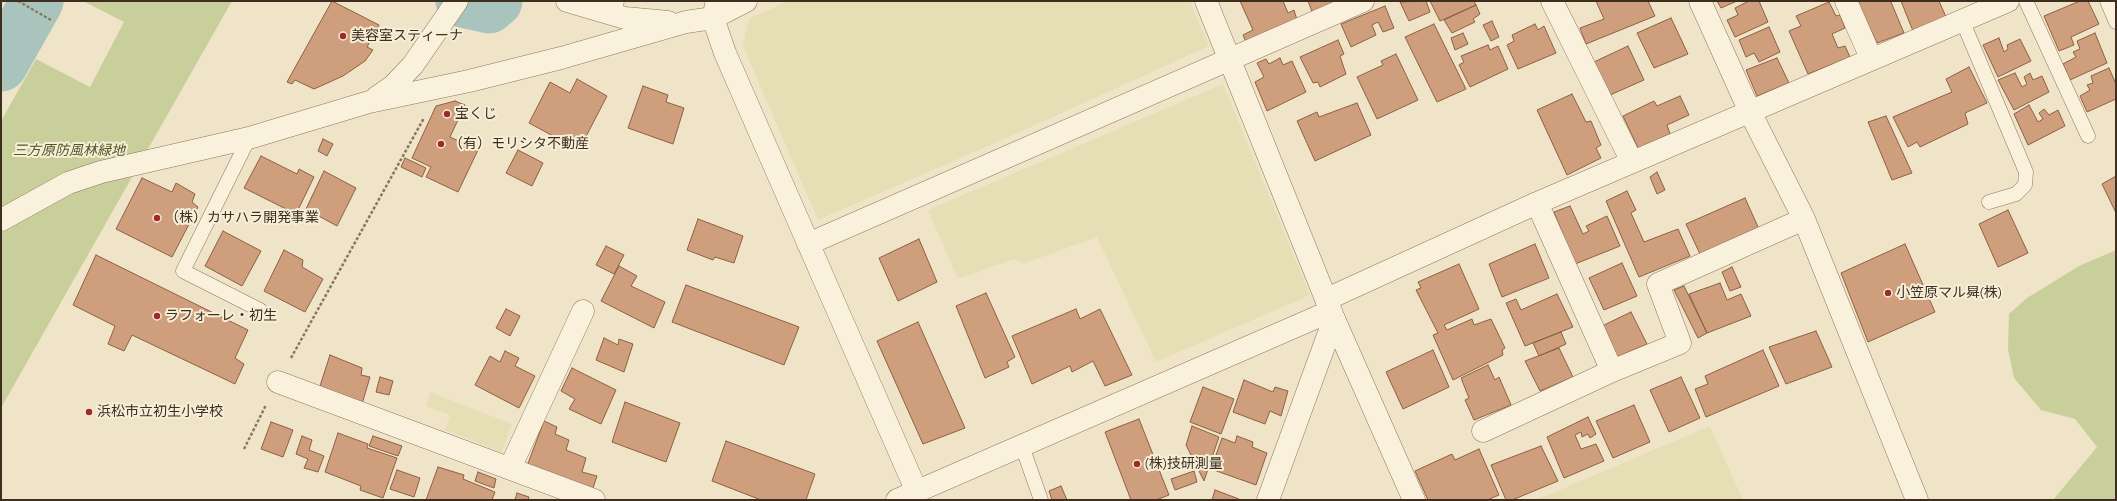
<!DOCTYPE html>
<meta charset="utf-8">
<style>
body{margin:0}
#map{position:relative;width:2117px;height:501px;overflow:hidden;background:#f0e4c8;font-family:"Zilla Slab",serif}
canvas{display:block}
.frame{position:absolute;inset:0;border:2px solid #3d2e20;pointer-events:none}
</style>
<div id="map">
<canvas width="2117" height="501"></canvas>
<div class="frame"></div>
</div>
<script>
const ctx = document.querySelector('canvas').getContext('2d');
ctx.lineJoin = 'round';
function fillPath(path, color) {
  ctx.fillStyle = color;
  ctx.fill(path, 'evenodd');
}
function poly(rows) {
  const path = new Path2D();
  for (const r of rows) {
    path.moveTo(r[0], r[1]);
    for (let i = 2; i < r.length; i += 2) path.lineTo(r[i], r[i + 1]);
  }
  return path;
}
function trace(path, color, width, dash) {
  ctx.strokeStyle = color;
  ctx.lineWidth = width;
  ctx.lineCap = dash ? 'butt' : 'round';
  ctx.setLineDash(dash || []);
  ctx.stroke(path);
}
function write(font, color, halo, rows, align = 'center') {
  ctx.font = font + ' "Zilla Slab","Noto Sans JP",serif';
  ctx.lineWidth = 4;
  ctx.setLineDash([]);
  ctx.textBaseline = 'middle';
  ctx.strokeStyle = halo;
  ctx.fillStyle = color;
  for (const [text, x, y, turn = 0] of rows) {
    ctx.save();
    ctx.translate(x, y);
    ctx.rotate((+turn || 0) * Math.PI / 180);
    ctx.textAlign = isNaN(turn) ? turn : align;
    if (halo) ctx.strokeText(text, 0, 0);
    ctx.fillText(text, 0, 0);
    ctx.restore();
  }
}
const farmland = poly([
 [788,1,1190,1,1209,46,1011,136,818,220,743,46,749,19],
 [1223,84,1310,295,1156,362,1097,237,1023,264,1014,259,958,279,928,210],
 [430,392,512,424,502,452,445,430,450,415,426,406],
 [1710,426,1743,500,1536,500]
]);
const green = poly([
 [83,1,232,1,1,408,1,121,36,59,90,87,124,22],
 [2116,250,2116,500,2053,500,2097,447,2075,419,2041,410,2014,378,2008,349,2009,314,2027,298,2079,266]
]);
const river = poly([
 [462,1,489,7,496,1],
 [1,65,37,1]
]);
const building = poly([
 [332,1,379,25,367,47,373,50,365,61,343,76,314,89,295,80,292,84,287,82,332,1],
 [1240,1,1283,1,1288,13,1294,10,1297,20,1247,44,1243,35,1253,30,1240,1],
 [1308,1,1341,1,1313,14,1308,1],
 [1426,1,1430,12,1409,21,1400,2,1426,1],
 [1430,1,1474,1,1476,5,1440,21,1430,1],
 [1596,1,1648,1,1655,16,1586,44,1580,28,1604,19,1596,1],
 [1717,1,1737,1,1721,8,1717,1],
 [1749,1,1759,1,1768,22,1735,37,1727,20,1738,15,1735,8,1749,1],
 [1857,1,1893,1,1891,2,1904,33,1877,43,1857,1],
 [1901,1,1939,1,1946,17,1913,31,1901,1],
 [2080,1,2088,1,2099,24,2071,37,2074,45,2059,51,2044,16,2080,1],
 [1829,2,1836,16,1840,15,1845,28,1832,34,1838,48,1845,46,1850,57,1808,74,1789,31,1801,26,1796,16,1829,2],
 [1476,5,1480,14,1473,19,1475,22,1452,33,1444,20,1476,5],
 [1385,6,1394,28,1383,32,1378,22,1372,25,1376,35,1351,47,1341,24,1385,6],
 [1671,18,1688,54,1654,68,1637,33,1671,18],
 [1492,21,1499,37,1491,41,1483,25,1492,21],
 [1434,24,1466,89,1437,102,1405,37,1434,24],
 [1535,24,1538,30,1544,26,1556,53,1518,69,1507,45,1514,41,1512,35,1535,24],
 [1769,27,1780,52,1759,62,1754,53,1746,57,1739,40,1769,27],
 [1463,33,1468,44,1455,50,1451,38,1463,33],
 [2095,33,2107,63,2070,80,2063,64,2076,57,2073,52,2080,49,2077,41,2095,33],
 [1999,38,2004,52,2008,49,2007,45,2020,39,2031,61,1998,77,1983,45,1999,38],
 [1338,40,1344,54,1340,56,1346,74,1320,87,1318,82,1313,83,1300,57,1338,40],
 [1488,45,1490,50,1498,46,1508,69,1470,87,1459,65,1464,62,1461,56,1488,45],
 [1628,46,1644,80,1610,95,1594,62,1628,46],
 [1396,54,1418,100,1377,119,1357,77,1383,65,1381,61,1396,54],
 [1280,58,1283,65,1292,61,1306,92,1267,111,1255,82,1264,77,1257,63,1266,59,1269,64,1280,58],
 [1777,58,1789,83,1757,96,1746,70,1777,58],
 [1969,67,1987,103,1965,113,1968,124,1920,147,1917,142,1908,147,1893,117,1952,92,1946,79,1969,67],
 [2109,68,2116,84,2116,99,2087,112,2080,96,2090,90,2087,85,2093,83,2091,76,2109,68],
 [2015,73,2022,87,2027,84,2024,77,2030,73,2033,80,2042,76,2049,92,2014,110,1998,80,2015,73],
 [577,79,607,96,579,150,529,123,550,82,570,93,577,79],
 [643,86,668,95,666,102,684,108,673,144,628,128,643,86],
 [1572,94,1586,122,1591,121,1601,145,1596,148,1601,158,1567,175,1537,110,1572,94],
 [1680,96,1689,115,1667,125,1670,134,1638,148,1623,116,1654,101,1657,106,1680,96],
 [455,101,465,105,450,137,478,150,458,192,426,177,431,167,412,158,436,106,455,101],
 [1357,103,1371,135,1315,161,1297,121,1317,112,1319,117,1357,103],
 [2029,105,2038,122,2043,119,2039,113,2044,109,2049,115,2058,110,2065,126,2028,145,2014,114,2029,105],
 [1886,116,1912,173,1892,180,1868,122,1886,116],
 [323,139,333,144,327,156,318,151,323,139],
 [518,150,543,163,532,186,506,173,518,150],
 [261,156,297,174,299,169,314,177,296,214,244,188,261,156],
 [405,158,426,168,422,177,401,167,405,158],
 [324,171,356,188,337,226,306,209,324,171],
 [1657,172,1665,190,1657,194,1650,177,1657,172],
 [2116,176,2116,213,2102,184,2116,176],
 [142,178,172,192,176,183,195,194,192,202,198,207,172,257,116,229,142,178],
 [1627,191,1636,210,1631,213,1644,242,1678,229,1690,256,1639,277,1606,201,1627,191],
 [1745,198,1759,229,1700,254,1686,224,1745,198],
 [1570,206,1583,234,1589,231,1586,226,1607,216,1620,246,1575,264,1554,212,1570,206],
 [2008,210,2028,253,1998,267,1979,224,2008,210],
 [698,219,743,236,734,263,715,257,713,260,687,250,698,219],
 [223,231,261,251,242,286,205,266,223,231],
 [919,239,937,282,898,301,879,258,919,239],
 [1535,244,1549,278,1502,297,1489,264,1535,244],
 [1905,244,1935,312,1868,342,1841,273,1905,244],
 [606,246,624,255,614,274,596,265,606,246],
 [284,250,303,260,302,267,323,279,305,312,264,291,284,250],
 [96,255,248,330,235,358,244,364,235,384,132,335,124,351,108,344,115,326,73,305,96,255],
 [1622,263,1637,296,1604,310,1589,278,1622,263],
 [1459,264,1479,309,1444,325,1447,330,1472,319,1474,325,1491,319,1505,348,1502,350,1503,355,1453,380,1433,335,1438,333,1416,290,1421,288,1418,282,1459,264],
 [619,266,637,276,631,286,665,302,654,328,601,301,619,266],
 [1732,267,1741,287,1730,291,1722,272,1732,267],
 [1720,283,1727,300,1741,294,1751,316,1707,333,1689,294,1720,283],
 [686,285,799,327,784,365,672,322,686,285],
 [1684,286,1707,333,1698,338,1674,290,1684,286],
 [986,293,1015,357,1007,362,1009,367,985,378,956,306,986,293],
 [1557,294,1573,327,1525,346,1506,303,1516,299,1521,310,1557,294],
 [506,309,520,316,510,336,496,328,506,309],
 [1076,309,1080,319,1100,309,1132,375,1105,386,1093,361,1072,372,1070,366,1032,384,1012,336,1076,309],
 [1631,312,1647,344,1617,357,1602,326,1631,312],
 [918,322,965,428,923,444,877,341,918,322],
 [1816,331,1832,367,1786,384,1769,347,1816,331],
 [1561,332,1566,344,1539,356,1533,343,1561,332],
 [604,338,618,345,619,339,633,344,624,372,596,360,604,338],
 [1559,348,1573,377,1540,391,1525,361,1559,348],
 [1433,350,1449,387,1403,409,1386,372,1433,350],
 [1763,350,1779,386,1706,417,1695,389,1708,384,1705,376,1763,350],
 [505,351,519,358,515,366,535,376,519,408,475,385,490,356,500,362,505,351],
 [330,355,362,368,361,375,370,377,362,404,319,389,330,355],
 [1488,365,1495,380,1499,377,1511,405,1474,420,1465,400,1469,398,1461,378,1488,365],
 [572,368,616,390,601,424,569,409,575,399,561,391,572,368],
 [380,377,393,381,389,395,376,392,380,377],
 [1681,377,1700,418,1669,432,1650,390,1681,377],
 [1244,380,1273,392,1275,387,1288,391,1281,416,1270,411,1265,424,1233,412,1244,380],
 [1203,387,1234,399,1221,434,1190,422,1203,387],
 [625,402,680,423,666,462,612,442,625,402],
 [1634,405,1650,442,1613,458,1596,421,1634,405],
 [1588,417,1596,434,1590,438,1588,434,1582,437,1581,432,1575,435,1581,449,1596,444,1604,461,1564,478,1547,437,1588,417],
 [1139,419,1169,495,1156,500,1131,500,1105,432,1139,419],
 [544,421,557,427,555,434,569,440,566,450,586,458,582,472,597,476,592,491,527,466,544,421],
 [271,422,293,430,283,457,261,449,271,422],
 [1192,426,1219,437,1204,481,1186,445,1192,426],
 [338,433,368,444,367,448,397,458,383,498,360,490,361,486,325,472,338,433],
 [302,436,312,440,309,450,324,456,318,472,304,468,308,459,296,454,302,436],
 [373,436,402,446,398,456,369,446,373,436],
 [1237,436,1253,442,1252,447,1267,453,1256,485,1211,469,1222,438,1235,443,1237,436],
 [726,441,815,474,806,500,761,500,712,481,726,441],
 [1541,446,1558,481,1512,500,1506,500,1491,465,1541,446],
 [1479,449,1499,495,1487,500,1428,500,1415,471,1452,454,1455,460,1479,449],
 [438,467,464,475,463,479,495,492,492,500,426,500,438,467],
 [397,470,420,478,414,497,390,489,397,470],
 [1194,471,1197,482,1175,490,1171,479,1194,471],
 [478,472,496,479,494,488,475,481,478,472],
 [1061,486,1067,500,1052,500,1049,491,1061,486],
 [1215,490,1239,499,1238,500,1212,500,1215,490],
 [517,493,529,497,528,500,515,500,517,493]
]);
const path = poly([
 [18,1,51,20],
 [291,358,424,118],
 [244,449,266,405]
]);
const service = poly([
 [2026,1,2088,136],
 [2107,1,2116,22],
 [614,15,617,1],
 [1962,20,2026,172,2025,185,2016,194,1989,202],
 [249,138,183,271,260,310],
 [1022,446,1041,500]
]);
const minor = poly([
 [717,1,713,18,725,53,917,492],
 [1552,1,1632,162],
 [1700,1,1750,112,1804,219,1917,500],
 [1846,1,1871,58],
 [1537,203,1612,371,1680,343,1658,284,1804,219],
 [808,244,1363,1],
 [1327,299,1537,203,2008,1],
 [278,382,594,500],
 [1483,431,1612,371],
 [510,468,583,311],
 [1268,500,1334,319]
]);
const tertiary = poly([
 [567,1,625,18,668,22],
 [1206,1,1334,319,1414,500],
 [377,97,393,86,413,65,457,1],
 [1,220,68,183,101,172,249,138,369,102,469,81,561,58,686,22,713,18,746,1],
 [897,500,1331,311]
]);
const markers = [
 [343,36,4,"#9e2a2b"],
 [447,114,4,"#9e2a2b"],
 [441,144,4,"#9e2a2b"],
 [157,218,4,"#9e2a2b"],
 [1888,293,4,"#9e2a2b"],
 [157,316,4,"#9e2a2b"],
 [89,412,4,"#9e2a2b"],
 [1137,464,4,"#9e2a2b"]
];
const poiNames = [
 ["美容室スティーナ",351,36],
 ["宝くじ",455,114],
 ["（有）モリシタ不動産",449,144],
 ["（株）カサハラ開発事業",165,218],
 ["小笠原マル曻(株)",1896,293],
 ["ラフォーレ・初生",165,316],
 ["浜松市立初生小学校",97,412],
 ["(株)技研測量",1145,464]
];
const parkNames = [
 ["三方原防風林緑地",69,151]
];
fillPath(farmland, '#e6deb5');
fillPath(green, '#c9cf9b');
trace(river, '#a9c4bc', 53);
fillPath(building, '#cf9f7d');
trace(building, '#8d5f41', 1);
trace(service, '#8d765c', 15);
trace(minor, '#8d765c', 23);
trace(tertiary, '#8d765c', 23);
trace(path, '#8d765c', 2.5, [3, 2]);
trace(service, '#faf1dc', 14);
trace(minor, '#faf1dc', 22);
trace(tertiary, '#faf1dc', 22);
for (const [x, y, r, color] of markers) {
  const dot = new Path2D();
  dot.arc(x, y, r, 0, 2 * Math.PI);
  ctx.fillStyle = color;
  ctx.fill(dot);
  trace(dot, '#f7eed8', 1.5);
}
write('14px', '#3d2e20', '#f7eed8', poiNames, 'left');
write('italic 14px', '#4d5a26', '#f7eed8', parkNames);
</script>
